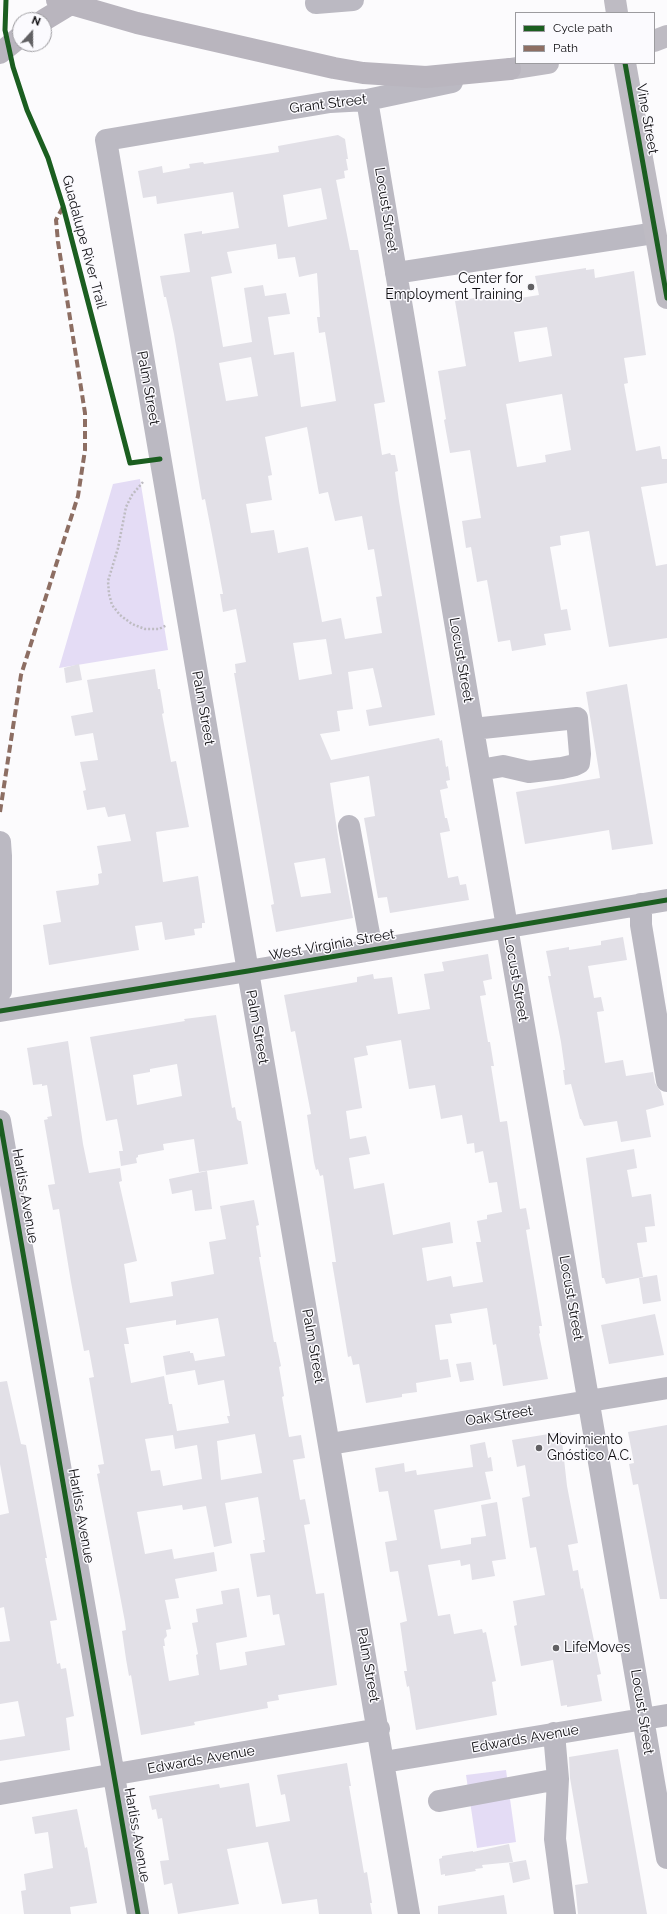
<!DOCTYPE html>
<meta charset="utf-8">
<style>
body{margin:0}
#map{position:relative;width:667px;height:1914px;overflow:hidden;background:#fcfbfd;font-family:Raleway,sans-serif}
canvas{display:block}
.legend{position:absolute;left:515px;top:12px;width:140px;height:52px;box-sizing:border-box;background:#fbfafe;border:1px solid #9c9b9f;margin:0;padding:5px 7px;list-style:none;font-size:12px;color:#0e0d10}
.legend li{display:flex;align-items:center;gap:8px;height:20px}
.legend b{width:20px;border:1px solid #9c9b9f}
.north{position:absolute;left:12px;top:12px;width:40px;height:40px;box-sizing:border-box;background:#fbfafe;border:1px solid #9c9b9f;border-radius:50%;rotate:21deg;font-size:11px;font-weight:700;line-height:16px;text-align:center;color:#0e0d10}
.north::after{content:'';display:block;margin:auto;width:14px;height:18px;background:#616063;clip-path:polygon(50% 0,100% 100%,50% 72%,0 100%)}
</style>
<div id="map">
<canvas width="667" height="1914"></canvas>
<ul class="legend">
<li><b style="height:5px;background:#1b5e20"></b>Cycle path</li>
<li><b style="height:5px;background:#8d6e63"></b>Path</li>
</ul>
<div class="north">N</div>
</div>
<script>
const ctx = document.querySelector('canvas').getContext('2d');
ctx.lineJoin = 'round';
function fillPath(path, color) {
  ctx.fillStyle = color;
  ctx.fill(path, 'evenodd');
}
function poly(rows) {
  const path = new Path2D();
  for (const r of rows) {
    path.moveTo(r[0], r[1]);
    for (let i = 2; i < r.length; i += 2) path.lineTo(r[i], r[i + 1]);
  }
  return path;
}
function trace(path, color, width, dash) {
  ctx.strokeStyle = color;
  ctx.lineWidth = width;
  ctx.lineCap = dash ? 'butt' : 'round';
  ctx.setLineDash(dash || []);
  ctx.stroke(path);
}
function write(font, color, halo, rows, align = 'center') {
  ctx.font = font + ' Raleway,sans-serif';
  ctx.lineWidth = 3;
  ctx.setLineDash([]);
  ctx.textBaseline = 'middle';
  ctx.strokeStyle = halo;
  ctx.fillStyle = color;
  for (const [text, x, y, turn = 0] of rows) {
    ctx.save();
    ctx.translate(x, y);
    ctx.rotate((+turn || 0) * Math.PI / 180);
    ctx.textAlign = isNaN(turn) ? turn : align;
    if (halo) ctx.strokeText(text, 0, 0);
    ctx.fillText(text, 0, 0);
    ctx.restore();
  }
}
const green = poly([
 [140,479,168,650,59,668,113,484],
 [506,1770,516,1842,477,1848,466,1775]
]);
const building = poly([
 [338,135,345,139,348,159,346,159,348,170,344,171,345,178,336,180,350,250,358,250,385,402,374,404,382,455,390,453,391,455,395,455,398,471,395,472,399,501,435,715,369,726,366,710,382,707,373,668,348,672,353,709,337,711,340,731,320,734,331,760,439,738,440,741,442,740,446,767,448,766,450,780,446,781,448,788,440,790,445,818,447,818,450,831,440,833,448,878,458,876,460,885,466,884,469,900,390,913,387,897,378,898,364,818,375,816,369,776,330,783,339,843,353,918,276,932,271,905,274,904,234,673,236,673,235,664,246,662,236,609,223,612,220,594,223,594,213,540,205,499,202,500,174,334,166,297,164,297,160,276,190,272,184,234,202,231,202,234,239,228,233,192,157,204,156,196,143,198,138,171,162,166,163,173,190,168,189,164,203,162,204,164,279,152,278,146],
 [321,188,327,219,288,227,283,195],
 [276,244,278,259,295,257,299,277,317,273,320,317,317,317,319,333,325,332,336,401,301,407,294,352,274,355,268,317,290,314,286,293,265,296,263,285,244,288,252,342,223,347,211,277,232,273,227,252],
 [251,357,258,396,226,401,219,363],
 [307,427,319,494,328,492,335,521,362,516,368,550,374,549,382,596,376,597,382,633,345,639,341,618,322,622,308,547,278,553,274,530,251,533,246,504,272,500,268,476,272,475,265,437],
 [326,639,332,674,299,680,293,643],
 [325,858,331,893,301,897,294,863],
 [586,268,586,270,594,269,595,278,634,271,646,355,624,358,628,383,624,384,636,451,660,446,662,459,667,459,667,483,641,487,656,566,667,564,667,638,609,647,589,531,560,536,561,545,550,547,561,610,567,609,571,630,544,634,546,645,512,651,510,640,498,642,487,580,477,582,471,547,466,548,462,521,481,518,470,450,450,453,444,420,446,419,438,371,466,366,455,301,507,293,508,300,539,295,535,276],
 [547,327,552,356,519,362,514,332],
 [562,394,571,450,545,455,546,462,517,467,506,404],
 [79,664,82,680,66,683,64,668],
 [155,669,158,689,160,689,164,713,162,714,171,762,176,761,189,827,156,832,163,882,198,876,205,923,202,923,202,928,194,929,195,935,165,940,162,922,135,926,139,950,49,965,43,925,61,922,56,891,98,885,99,883,98,874,102,873,97,846,131,841,125,814,108,817,105,807,87,810,83,791,86,790,80,762,98,760,93,733,75,736,71,716,93,712,87,680],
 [627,684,653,844,612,850,609,830,525,844,516,792,600,778,586,692],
 [623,937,627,960,588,966,594,998,601,997,604,1011,597,1012,605,1063,623,1060,626,1076,653,1072,655,1083,661,1092,664,1105,646,1110,651,1137,621,1142,617,1121,584,1126,581,1119,580,1119,571,1084,565,1085,563,1070,565,1070,561,1042,548,976,551,976,546,951,569,947,569,950,601,945,601,941],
 [488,954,492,979,483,981,486,995,480,996,488,1042,490,1042,494,1066,491,1066,500,1122,507,1121,520,1209,526,1208,530,1229,526,1230,542,1326,539,1326,540,1333,539,1334,548,1379,503,1386,496,1344,493,1345,487,1308,450,1314,452,1323,435,1325,440,1360,448,1359,451,1377,416,1383,417,1392,402,1394,402,1397,366,1403,359,1364,353,1365,351,1356,348,1357,332,1262,336,1262,323,1175,320,1176,318,1169,316,1170,314,1162,307,1115,311,1114,295,1031,291,1032,284,995,357,982,357,977,373,974,374,979,392,977,398,1014,430,1009,424,974,444,971,442,962],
 [401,1040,409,1089,435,1085,441,1119,462,1115,467,1144,474,1143,475,1153,483,1151,489,1183,497,1182,502,1212,487,1215,487,1219,477,1221,481,1242,476,1242,483,1282,453,1287,451,1276,427,1281,422,1248,453,1243,450,1222,393,1235,384,1183,354,1189,349,1158,370,1154,366,1136,350,1139,346,1111,362,1108,354,1058,368,1055,366,1046],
 [216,1015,232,1108,235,1107,237,1119,239,1121,241,1121,248,1164,199,1172,194,1139,163,1144,164,1150,138,1155,138,1157,136,1158,137,1163,121,1166,119,1151,123,1151,117,1119,106,1121,90,1037,185,1021,184,1019],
 [177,1064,182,1096,137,1105,133,1075,150,1072,150,1069],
 [68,1041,83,1144,89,1173,120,1168,122,1181,119,1182,137,1261,124,1264,130,1303,173,1296,171,1282,214,1274,209,1242,226,1239,220,1206,254,1200,259,1225,256,1226,261,1257,259,1257,274,1342,276,1342,281,1366,279,1367,284,1396,282,1397,289,1437,301,1435,305,1458,293,1460,300,1500,305,1499,310,1524,304,1525,316,1594,324,1593,337,1685,278,1695,279,1700,267,1702,268,1708,194,1722,195,1725,141,1735,131,1675,129,1676,126,1659,122,1631,126,1630,125,1622,97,1474,100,1473,98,1465,104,1464,89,1378,94,1377,89,1350,84,1351,71,1282,59,1209,53,1210,48,1185,55,1184,44,1120,48,1119,47,1117,52,1116,47,1085,42,1086,42,1084,33,1085,27,1048],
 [218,1318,225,1356,195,1361,193,1353,190,1353,190,1351,163,1356,166,1375,195,1370,198,1385,224,1380,230,1416,227,1416,229,1423,177,1431,172,1404,169,1404,164,1376,131,1383,124,1344,129,1344,126,1328,176,1320,176,1325],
 [255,1434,262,1473,221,1480,217,1441],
 [173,1435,175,1449,197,1445,202,1479,163,1486,160,1470,151,1471,145,1439],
 [258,1497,265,1540,263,1540,265,1552,250,1554,257,1597,270,1595,273,1615,279,1614,285,1645,245,1652,247,1665,220,1670,216,1643,247,1637,239,1588,221,1591,223,1604,196,1609,198,1622,192,1623,198,1654,196,1655,199,1675,169,1681,163,1646,165,1646,164,1639,167,1636,166,1630,171,1629,165,1600,179,1598,175,1579,217,1571,214,1552,174,1559,172,1549,145,1554,137,1512,182,1505,183,1510,206,1506,214,1547,232,1543,225,1503],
 [634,1149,637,1168,627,1170,632,1197,651,1194,655,1226,645,1227,647,1242,637,1243,643,1277,606,1284,604,1278,602,1278,586,1158],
 [207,1171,212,1209,195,1211,192,1190,172,1194,169,1179],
 [657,1275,661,1301,643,1304,639,1278],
 [655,1314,664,1355,609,1364,601,1325],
 [471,1362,474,1380,460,1382,456,1364],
 [7,1381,21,1444,26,1445,47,1558,45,1558,57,1620,50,1621,57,1664,60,1663,61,1669,66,1668,74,1716,66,1718,70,1750,0,1761,0,1740,25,1736,18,1701,0,1704,0,1642,10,1641,4,1607,0,1608,0,1515,9,1513,0,1464,0,1382],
 [667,1425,667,1599,660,1599,638,1484,633,1485,629,1464,634,1463,628,1432],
 [561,1432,567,1486,578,1543,568,1545,573,1571,578,1570,581,1589,583,1588,601,1674,597,1675,602,1701,567,1707,567,1705,561,1706,553,1660,521,1666,514,1626,517,1625,513,1601,545,1595,536,1547,530,1548,522,1498,530,1496,525,1465,517,1467,512,1440],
 [485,1442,488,1458,491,1457,493,1471,485,1472,491,1499,434,1510,441,1549,471,1544,471,1538,486,1536,481,1505,497,1502,506,1559,492,1561,495,1576,472,1580,470,1564,461,1566,460,1560,428,1565,438,1616,450,1614,454,1634,482,1629,483,1633,486,1632,496,1681,492,1682,497,1715,416,1730,409,1686,407,1687,404,1671,407,1671,400,1623,407,1621,398,1571,390,1572,385,1542,397,1540,388,1491,379,1492,375,1468,404,1463,405,1472,416,1470,417,1475,473,1467,470,1445],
 [618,1749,647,1914,578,1914,575,1885,588,1883,570,1778,569,1757],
 [347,1763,351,1786,349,1786,364,1873,367,1872,372,1903,370,1903,372,1914,319,1914,317,1899,282,1904,268,1842,227,1849,239,1904,178,1914,172,1883,164,1885,160,1861,169,1860,162,1818,158,1819,156,1809,152,1810,149,1796,219,1784,220,1788,249,1783,256,1827,290,1821,285,1794,281,1795,277,1775],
 [77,1809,85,1848,87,1847,97,1903,70,1907,71,1914,24,1914,21,1891,26,1890,24,1874,53,1868,48,1832,35,1834,32,1817],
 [509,1844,513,1862,482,1865,483,1868,475,1869,476,1871,445,1876,445,1874,441,1875,439,1859,442,1858,442,1856,473,1851,473,1852],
 [526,1860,530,1879,513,1883,509,1863],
 [504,1895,507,1914,438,1914,438,1906]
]);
const path = poly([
 [143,482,132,495,126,507,118,548,108,581,109,594,112,605,120,615,132,624,145,629,159,629,167,625]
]);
const minor = poly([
 [316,3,353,0],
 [367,100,473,729,667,1858],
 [396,273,655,233],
 [473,729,577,718,580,754,579,763,575,765,562,768,529,772,503,766,480,770],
 [349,826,372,950],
 [0,842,1,856,1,991],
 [641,904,641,925,667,1081],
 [0,1011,248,971,667,900],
 [0,1121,138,1914],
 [330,1444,667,1388],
 [554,1733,558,1779],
 [384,1762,667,1715],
 [0,1794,379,1729],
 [439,1801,558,1779,555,1839,565,1914],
 [409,1914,106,140,330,102,367,100,452,82]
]);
const major = poly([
 [615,0,617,13],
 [654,41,667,36],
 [625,63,667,298],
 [510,69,548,63]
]);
const highway = poly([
 [57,0,137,23,334,68,363,73,426,77,510,69],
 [44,20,77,0],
 [0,53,20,37]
]);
const quiet = poly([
 [0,812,21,675,78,496,85,450,85,413,58,242,56,220,63,207]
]);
const cycleway = poly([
 [6,0,5,30,13,67,27,110,48,158,63,206,130,463,160,459],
 [625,63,667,298],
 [0,1011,248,971,667,900],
 [0,1121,138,1914]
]);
const markers = [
 [531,287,4,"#616063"],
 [539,1448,4,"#616063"],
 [556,1648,4,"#616063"]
];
const streetNames = [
 ["Grant Street",328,104,-7],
 ["Vine Street",647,119,80],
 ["Locust Street",386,210,81],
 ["Guadalupe River Trail",84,242,75],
 ["Palm Street",148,388,80],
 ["Locust Street",461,660,80],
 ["Palm Street",203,708,80],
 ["West Virginia Street",332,945,-10],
 ["Locust Street",516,979,80],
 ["Palm Street",257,1027,80],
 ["Harliss Avenue",25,1196,80],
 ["Locust Street",571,1298,80],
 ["Palm Street",313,1346,80],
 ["Oak Street",499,1416,-9],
 ["Harliss Avenue",81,1516,80],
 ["Palm Street",368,1665,80],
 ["Locust Street",642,1712,81],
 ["Edwards Avenue",525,1739,-10],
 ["Edwards Avenue",201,1760,-10],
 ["Harliss Avenue",137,1835,80]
];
const poiNames = [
 ["Center for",523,279,"right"],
 ["Employment Training",523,295,"right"],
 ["Movimiento",547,1440],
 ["Gnóstico A.C.",547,1456],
 ["LifeMoves",564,1648]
];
fillPath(green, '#e4dcf5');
fillPath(building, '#e2e0e7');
trace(path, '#bebcc2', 2.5, [2, 2]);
trace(minor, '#bbb9c2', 22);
trace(major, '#bebbc3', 22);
trace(highway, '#b9b5be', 22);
trace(quiet, '#8d6e63', 4, [8, 4]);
trace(cycleway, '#1b5e20', 5);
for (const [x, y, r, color] of markers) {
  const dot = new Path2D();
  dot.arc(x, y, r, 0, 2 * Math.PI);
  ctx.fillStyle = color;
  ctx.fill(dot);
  trace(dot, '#fbfafe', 1.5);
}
write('14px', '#0e0d10', '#fbfafe', streetNames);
write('14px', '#0e0d10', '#fbfafe', poiNames, 'left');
</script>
